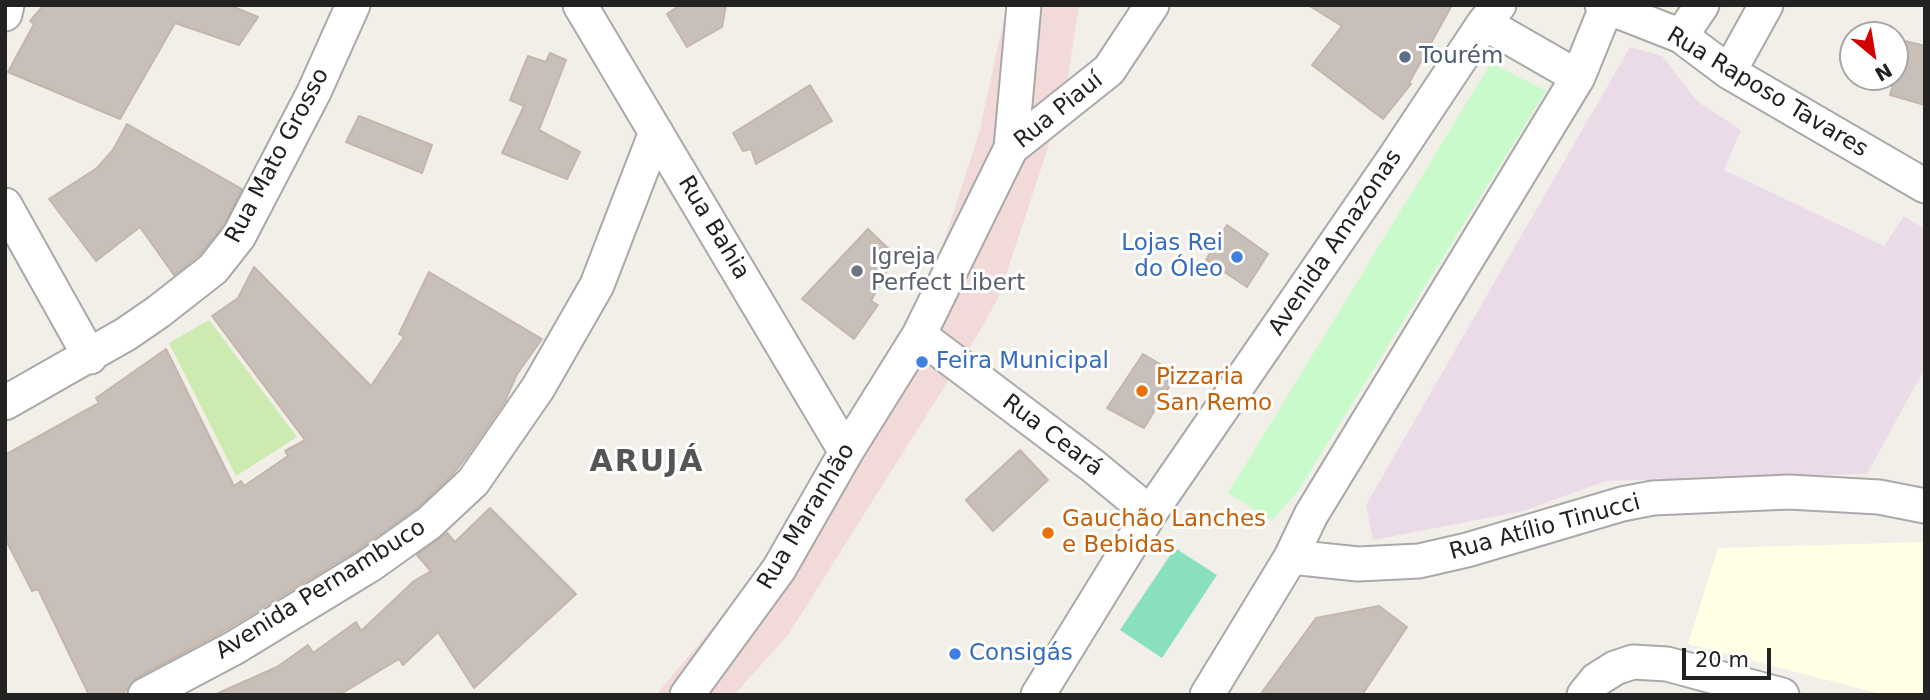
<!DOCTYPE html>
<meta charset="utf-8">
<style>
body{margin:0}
#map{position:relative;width:1930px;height:700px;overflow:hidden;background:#f2efe9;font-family:"DejaVu Sans",sans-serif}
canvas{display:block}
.frame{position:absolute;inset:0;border:7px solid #222;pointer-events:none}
.north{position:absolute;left:1839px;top:21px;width:70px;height:70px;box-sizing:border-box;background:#fff;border:2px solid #a7a7a7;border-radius:50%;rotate:150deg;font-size:19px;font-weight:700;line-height:28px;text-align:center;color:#222}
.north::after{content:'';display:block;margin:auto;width:24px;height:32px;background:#d40000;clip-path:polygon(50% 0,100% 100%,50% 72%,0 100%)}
.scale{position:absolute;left:1682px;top:648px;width:89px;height:32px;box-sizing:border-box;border:4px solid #222;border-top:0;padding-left:9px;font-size:21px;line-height:24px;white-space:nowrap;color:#222;-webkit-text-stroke:5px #fff;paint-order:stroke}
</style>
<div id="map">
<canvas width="1930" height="700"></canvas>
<div class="frame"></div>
<div class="north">N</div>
<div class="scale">20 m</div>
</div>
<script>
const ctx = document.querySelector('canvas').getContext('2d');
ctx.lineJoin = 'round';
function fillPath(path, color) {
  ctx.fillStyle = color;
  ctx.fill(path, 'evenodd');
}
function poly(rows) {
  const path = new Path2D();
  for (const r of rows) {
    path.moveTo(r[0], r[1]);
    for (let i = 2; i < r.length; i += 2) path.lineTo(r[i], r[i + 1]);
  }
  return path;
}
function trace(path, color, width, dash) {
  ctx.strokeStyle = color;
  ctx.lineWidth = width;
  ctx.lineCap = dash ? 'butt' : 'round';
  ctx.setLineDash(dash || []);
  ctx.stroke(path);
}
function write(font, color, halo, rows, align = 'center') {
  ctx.font = font + ' "DejaVu Sans",sans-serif';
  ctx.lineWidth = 6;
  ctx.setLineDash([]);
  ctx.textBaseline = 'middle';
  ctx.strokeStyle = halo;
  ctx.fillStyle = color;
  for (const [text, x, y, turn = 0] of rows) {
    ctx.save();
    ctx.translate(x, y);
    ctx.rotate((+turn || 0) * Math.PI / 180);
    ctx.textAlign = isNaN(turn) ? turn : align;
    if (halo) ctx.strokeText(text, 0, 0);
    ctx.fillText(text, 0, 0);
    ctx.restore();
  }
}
const commercial = poly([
 [1007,5,1079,5,1065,96,999,296,984,324,788,635,734,695,656,695,816,504,929,288,979,133]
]);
const industrial = poly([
 [1630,47,1662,56,1698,102,1741,130,1724,170,1884,246,1904,216,1925,229,1925,368,1867,474,1606,481,1523,511,1373,540,1366,505]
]);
const education = poly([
 [1925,542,1925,695,1885,695,1688,644,1718,548]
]);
const grass = poly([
 [209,320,297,437,236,476,169,343]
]);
const park = poly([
 [1491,63,1546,91,1298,491,1272,521,1228,493]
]);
const pitch = poly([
 [1175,548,1217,575,1162,658,1120,630]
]);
const building = poly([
 [44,5,229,5,258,17,239,45,175,23,120,119,8,72,34,24,30,21,44,5],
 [680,5,726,5,722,27,687,47,667,14,680,5],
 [1308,5,1452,5,1409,83,1411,84,1383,119,1312,65,1342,26,1308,5],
 [1905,41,1925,46,1925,105,1890,95,1905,41],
 [550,53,566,60,539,130,580,152,567,179,502,153,524,106,510,100,528,56,546,62,550,53],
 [810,85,832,121,756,164,751,149,743,151,733,133,810,85],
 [359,116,432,145,422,173,346,142,359,116],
 [127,124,242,189,223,226,199,255,174,275,140,227,96,261,49,199,97,168,113,150,127,124],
 [1227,225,1268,254,1247,287,1206,260,1227,225],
 [868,229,895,255,871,301,878,305,854,339,802,299,868,229],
 [254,267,371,386,404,337,399,334,429,272,542,339,517,374,505,401,467,456,454,473,417,508,359,549,224,631,136,678,122,695,89,695,38,589,32,591,5,538,5,455,99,403,96,398,166,349,234,486,241,481,244,486,288,456,285,451,305,440,212,316,238,298,254,267],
 [1143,354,1177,374,1144,428,1107,408,1143,354],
 [1020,450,1048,480,993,531,966,500,1020,450],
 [490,508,576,594,474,688,438,632,403,665,399,659,339,695,214,695,277,667,308,645,313,653,356,622,361,631,414,581,431,571,417,555,447,533,455,542,490,508],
 [1379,606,1407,627,1362,695,1260,695,1316,618,1379,606]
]);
const minor = poly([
 [580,5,846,452],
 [1602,5,1681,36,1729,72,1925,186],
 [5,14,7,5],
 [1484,23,1578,77],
 [1681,36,1702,5],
 [1729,72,1766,5],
 [1011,148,1024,5],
 [5,205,90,357],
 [919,335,1093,466,1150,513],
 [5,403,126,334,158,312,213,269,239,236,314,92,353,5],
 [1291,557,1358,564,1419,561,1467,550,1622,504,1653,498,1789,492,1879,497,1925,506],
 [145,695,234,648,370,565,429,523,473,482,538,388,597,285,656,132],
 [687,695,779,569,846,452,919,335,1011,148,1109,70,1152,5],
 [1038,695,1150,513,1395,157,1484,23,1499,5],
 [1207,695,1291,557,1311,515,1578,77,1606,8],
 [1584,695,1596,680,1615,668,1633,662,1667,664,1782,695]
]);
const markers = [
 [1405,57,7,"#5c6f8a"],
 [1237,257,7,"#3f7fe0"],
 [857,271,7,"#6b7280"],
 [922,362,7,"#3f7fe0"],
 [1142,391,7,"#e8710a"],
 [1048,533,7,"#e8710a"],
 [955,654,7,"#3f7fe0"]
];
const serviceNames = [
 ["Tourém",1419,57]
];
const streetNames = [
 ["Rua Raposo Tavares",1767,93,31],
 ["Rua Piauí",1059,111,-39],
 ["Rua Mato Grosso",278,156,-62],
 ["Rua Bahia",713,228,59],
 ["Avenida Amazonas",1336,243,-56],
 ["Rua Ceará",1052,436,37],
 ["Rua Maranhão",807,517,-59],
 ["Rua Atílio Tinucci",1545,528,-15],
 ["Avenida Pernambuco",321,590,-32]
];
const shopNames = [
 ["Lojas Rei",1223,244,"right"],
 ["do Óleo",1223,270,"right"],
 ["Feira Municipal",936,362],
 ["Consigás",969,654]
];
const worshipNames = [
 ["Igreja",871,258],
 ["Perfect Libert",871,284]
];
const foodNames = [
 ["Pizzaria",1156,378],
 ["San Remo",1156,404],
 ["Gauchão Lanches",1062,520],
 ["e Bebidas",1062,546]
];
const districtNames = [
 ["ARUJÁ",647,463]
];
fillPath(commercial, '#f2dad9');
fillPath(industrial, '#ebdbe8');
fillPath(education, '#ffffe5');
fillPath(grass, '#cdebb0');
fillPath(park, '#c8facc');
fillPath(pitch, '#88e0be');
fillPath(building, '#c7bfb8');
trace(building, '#c4b6ab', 2);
trace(minor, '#a9a9a9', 37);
trace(minor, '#fff', 33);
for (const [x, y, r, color] of markers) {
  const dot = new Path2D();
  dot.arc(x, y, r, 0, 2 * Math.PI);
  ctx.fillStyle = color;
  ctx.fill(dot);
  trace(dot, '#fff', 2.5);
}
write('23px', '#4e5e75', '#fff', serviceNames, 'left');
write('23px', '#222', '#fff', streetNames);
write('23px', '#366cbe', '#fff', shopNames, 'left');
write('23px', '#5b616d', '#fff', worshipNames, 'left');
write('23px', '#c56008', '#fff', foodNames, 'left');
ctx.letterSpacing = '2px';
write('bold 30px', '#555', '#fff', districtNames);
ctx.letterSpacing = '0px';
</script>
